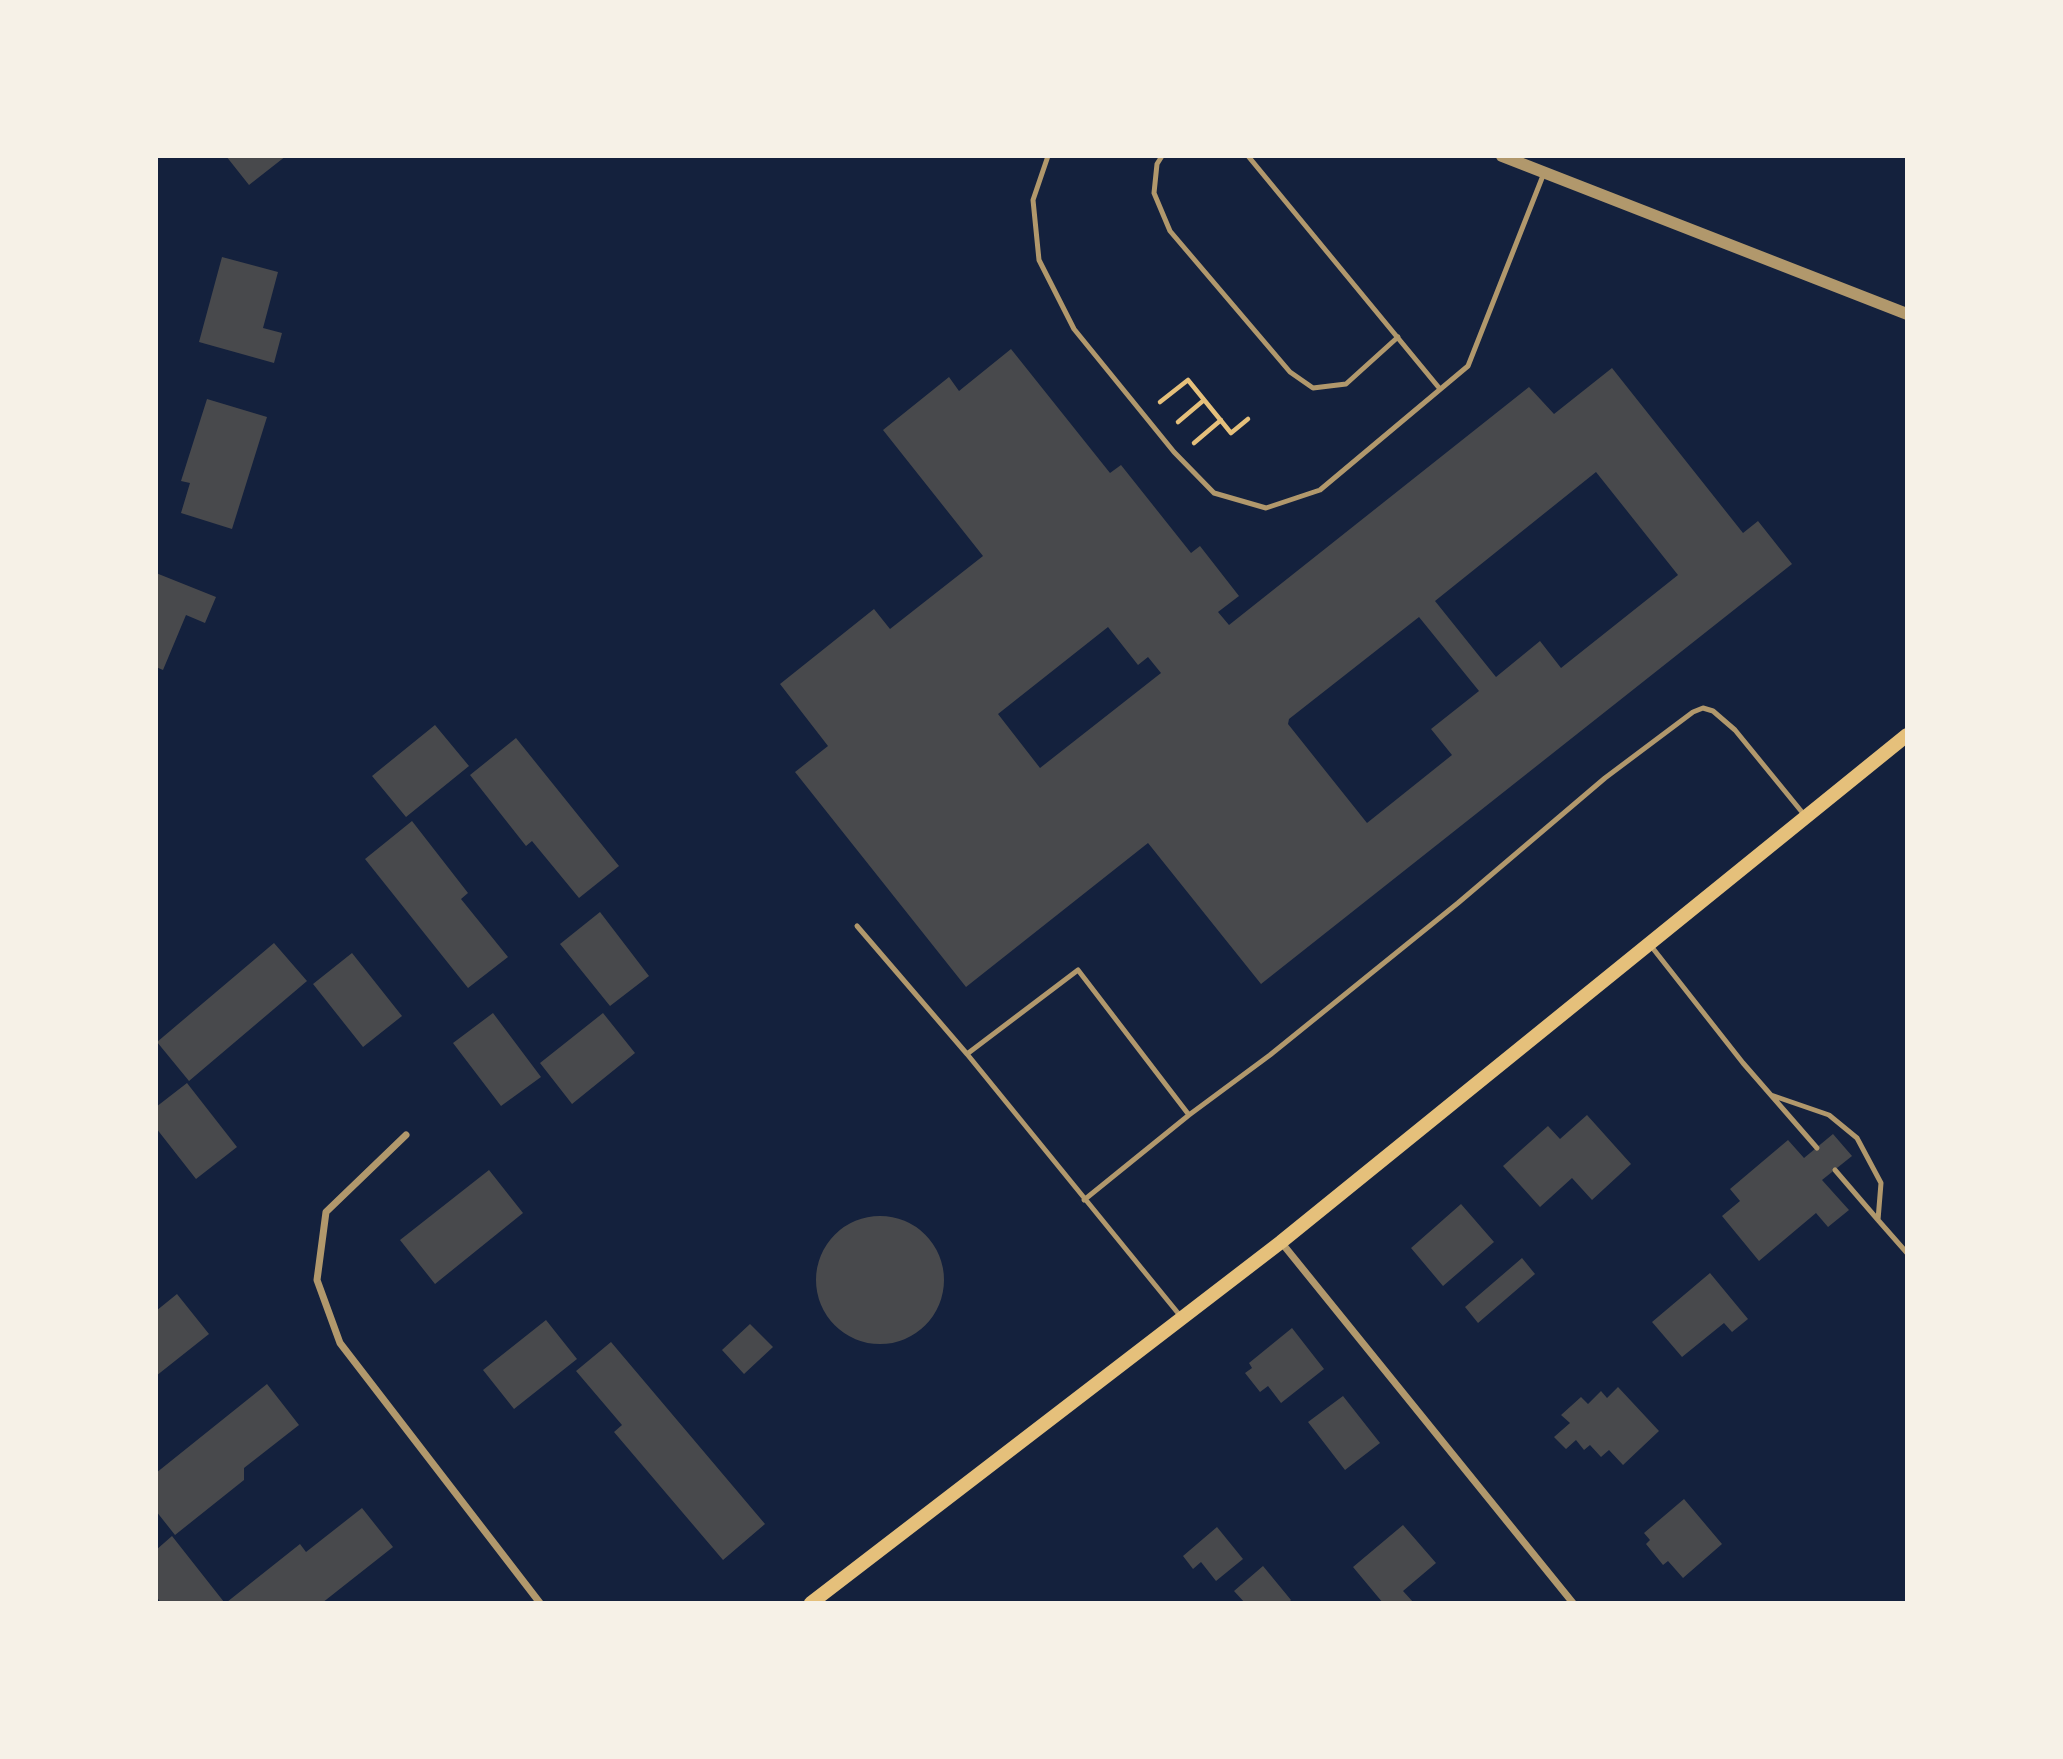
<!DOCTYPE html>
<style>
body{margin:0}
#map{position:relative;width:2063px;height:1759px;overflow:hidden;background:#14213d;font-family:Spectral,serif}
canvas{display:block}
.frame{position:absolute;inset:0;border:158px solid #f6f1e7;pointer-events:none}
</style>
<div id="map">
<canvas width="2063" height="1759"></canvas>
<div class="frame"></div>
</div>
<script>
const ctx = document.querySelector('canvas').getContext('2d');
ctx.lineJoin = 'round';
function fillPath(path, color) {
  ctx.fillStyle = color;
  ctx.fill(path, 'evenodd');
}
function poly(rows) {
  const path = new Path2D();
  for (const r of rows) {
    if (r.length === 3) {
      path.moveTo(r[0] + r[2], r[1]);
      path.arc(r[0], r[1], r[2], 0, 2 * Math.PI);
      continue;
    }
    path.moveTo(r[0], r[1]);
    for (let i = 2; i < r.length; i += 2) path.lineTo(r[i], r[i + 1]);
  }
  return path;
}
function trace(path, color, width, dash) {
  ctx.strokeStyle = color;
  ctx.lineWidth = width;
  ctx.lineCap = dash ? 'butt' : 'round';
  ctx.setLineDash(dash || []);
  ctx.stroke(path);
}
const building = poly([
 [226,156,286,156,249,185],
 [222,257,278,272,263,328,282,333,274,363,199,342],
 [1011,349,1110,473,1121,465,1191,553,1200,546,1239,596,1218,612,1229,625,1529,387,1554,414,1612,368,1743,533,1758,521,1792,564,1261,984,1148,843,966,987,795,772,828,746,780,684,874,609,890,629,983,556,883,430,949,377,959,391],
 [1596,472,1678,575,1561,668,1540,641,1496,677,1435,601],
 [1419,617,1479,691,1431,729,1452,755,1367,823,1288,724,1289,719],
 [1108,627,1138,665,1148,657,1161,673,1040,768,998,714],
 [207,399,267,417,232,529,181,513,190,483,181,481],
 [156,573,216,597,205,623,186,615,163,670,156,667],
 [435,725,469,766,406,817,372,776],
 [516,738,619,866,579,898,532,841,526,846,470,775],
 [412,821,468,893,461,899,508,957,468,988,365,859],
 [600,912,649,976,610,1006,560,944],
 [274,943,307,981,189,1081,157,1042],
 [352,953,402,1016,363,1047,313,984],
 [493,1013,541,1077,501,1106,453,1043],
 [603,1013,635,1053,572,1104,540,1063],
 [187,1083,237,1147,196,1179,156,1128,156,1107],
 [1587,1115,1631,1164,1592,1200,1572,1178,1540,1207,1503,1166,1548,1126,1560,1139],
 [1833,1134,1852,1156,1822,1180,1849,1210,1828,1227,1816,1213,1759,1261,1722,1216,1740,1201,1730,1189,1788,1140,1804,1158],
 [489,1170,523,1213,435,1284,400,1240],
 [1461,1204,1494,1242,1443,1286,1411,1248],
 [880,1280,64],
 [1522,1258,1535,1274,1478,1323,1465,1307],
 [1710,1273,1748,1319,1732,1332,1724,1323,1682,1357,1652,1322],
 [177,1294,209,1334,156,1376,156,1311],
 [546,1320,577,1359,514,1409,483,1370],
 [750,1324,773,1347,744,1374,722,1350],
 [1292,1328,1324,1369,1281,1403,1268,1386,1260,1392,1245,1373,1252,1368,1249,1363],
 [611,1342,765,1524,723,1560,614,1432,622,1425,576,1371],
 [267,1384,299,1425,244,1468,244,1480,175,1535,156,1511,156,1473],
 [1618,1387,1659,1431,1623,1465,1609,1450,1601,1457,1590,1445,1584,1450,1576,1440,1566,1449,1554,1437,1570,1423,1561,1415,1581,1397,1588,1404,1601,1391,1607,1398],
 [1343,1396,1380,1443,1345,1470,1308,1422],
 [1684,1499,1722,1544,1683,1578,1668,1561,1663,1565,1646,1544,1650,1540,1644,1533],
 [362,1508,393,1547,322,1603,227,1602,300,1544,306,1552],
 [1403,1525,1436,1563,1403,1591,1414,1603,1383,1603,1353,1567],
 [1217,1527,1243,1559,1216,1581,1201,1562,1193,1569,1183,1556],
 [172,1536,224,1602,222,1603,161,1603,156,1596,156,1550],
 [1263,1566,1291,1600,1288,1603,1245,1603,1234,1591]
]);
const path = poly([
 [1160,402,1188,380,1231,433,1248,419],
 [1178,422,1204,400],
 [1194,443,1221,420]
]);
const service = poly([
 [1048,156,1033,200,1039,260,1074,329,1174,452,1214,493,1266,508,1320,490,1468,366,1544,173],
 [1162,156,1157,164,1154,193,1170,231,1290,372,1313,388,1346,384,1398,337],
 [1248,156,1440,389],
 [857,926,967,1054],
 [1651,946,1743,1063,1817,1148],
 [1771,1095,1829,1115,1857,1138,1881,1183,1878,1220,1835,1170],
 [1084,1200,1189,1115],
 [1878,1220,1907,1253],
 [1182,1318,967,1054,1078,970,1189,1115,1270,1055,1458,903,1605,778,1693,712,1703,708,1713,711,1735,730,1806,817]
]);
const minor = poly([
 [406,1135,326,1212,317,1280,340,1343,540,1603],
 [1281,1242,1573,1603]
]);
const tertiary = poly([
 [1502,156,1907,314]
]);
const secondary = poly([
 [811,1603,1281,1242,1907,735]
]);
fillPath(building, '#48494c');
trace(path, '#e5c07b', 4.5);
trace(service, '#b1986c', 5);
trace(minor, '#b1986c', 7);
trace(tertiary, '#b1986c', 12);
trace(secondary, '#e5c07b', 14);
</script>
